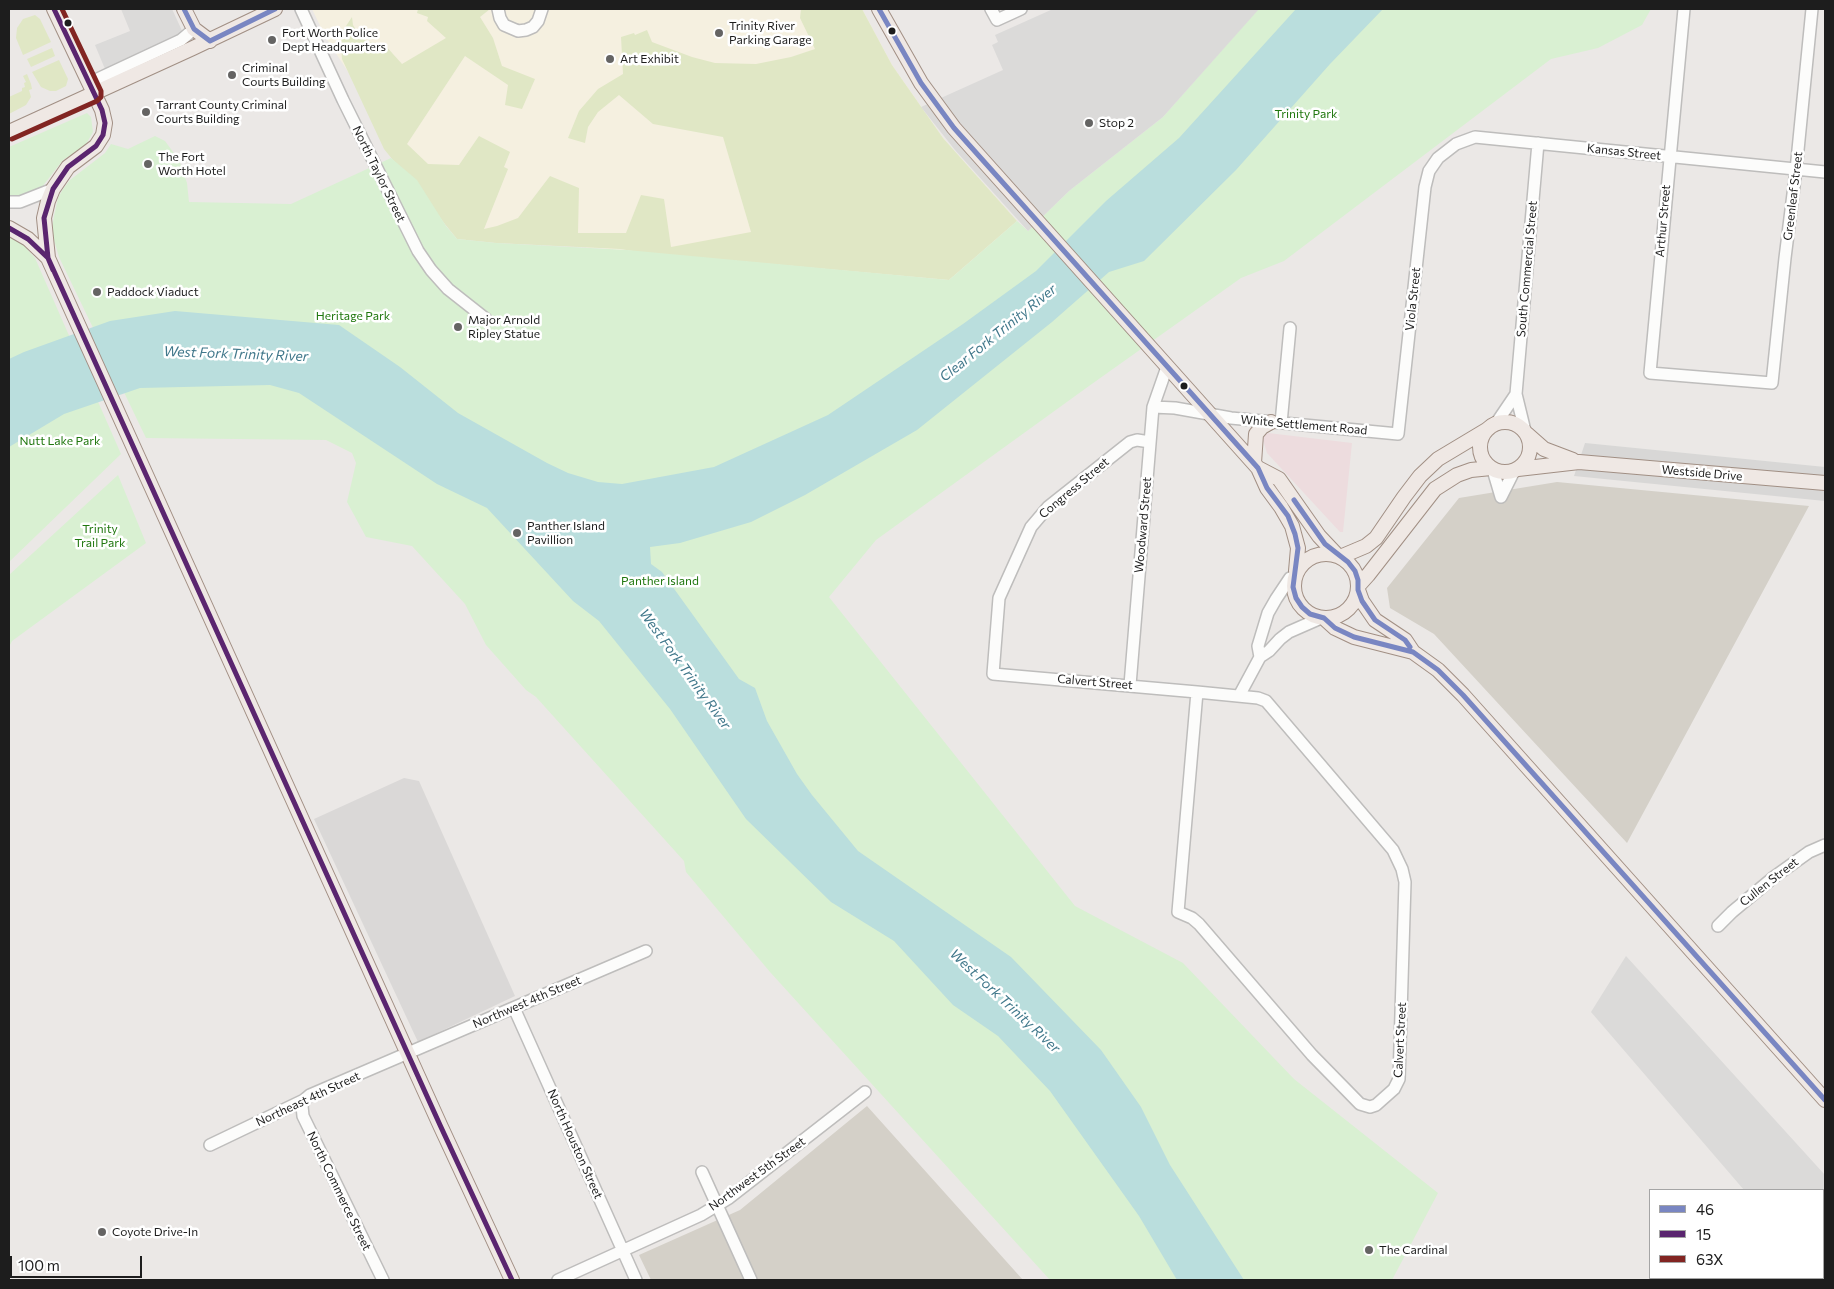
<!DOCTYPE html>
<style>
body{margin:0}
#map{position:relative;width:1834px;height:1289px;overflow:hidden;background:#ebe8e6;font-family:Commissioner,sans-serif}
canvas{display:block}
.frame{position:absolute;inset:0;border:10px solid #1d1d1d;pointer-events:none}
.legend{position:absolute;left:1649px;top:1189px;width:175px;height:90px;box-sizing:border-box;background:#fff;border:1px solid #a5a5a5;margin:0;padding:6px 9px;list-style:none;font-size:15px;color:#1d1d1d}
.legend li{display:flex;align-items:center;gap:10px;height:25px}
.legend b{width:25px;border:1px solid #a5a5a5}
.scale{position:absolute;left:10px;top:1256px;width:132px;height:22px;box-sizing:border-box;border:2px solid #1d1d1d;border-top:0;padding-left:6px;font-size:15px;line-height:18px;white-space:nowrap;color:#1d1d1d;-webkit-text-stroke:4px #fff;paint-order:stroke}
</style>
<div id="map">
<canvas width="1834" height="1289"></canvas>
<div class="frame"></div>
<ul class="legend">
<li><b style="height:6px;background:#7986c2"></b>46</li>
<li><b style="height:6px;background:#5a256f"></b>15</li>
<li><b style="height:6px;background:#822522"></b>63X</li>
</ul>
<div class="scale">100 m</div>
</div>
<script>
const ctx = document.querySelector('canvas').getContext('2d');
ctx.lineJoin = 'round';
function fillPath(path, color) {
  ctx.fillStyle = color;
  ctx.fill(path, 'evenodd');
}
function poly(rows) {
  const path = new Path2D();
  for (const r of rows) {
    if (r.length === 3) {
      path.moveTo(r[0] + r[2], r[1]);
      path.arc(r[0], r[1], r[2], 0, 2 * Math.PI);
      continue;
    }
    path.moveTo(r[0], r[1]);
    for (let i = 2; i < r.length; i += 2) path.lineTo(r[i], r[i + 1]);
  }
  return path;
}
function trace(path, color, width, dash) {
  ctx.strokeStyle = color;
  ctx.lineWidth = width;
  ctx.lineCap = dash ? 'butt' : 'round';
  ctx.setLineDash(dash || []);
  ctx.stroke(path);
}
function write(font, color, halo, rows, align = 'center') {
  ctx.font = font + ' Commissioner,sans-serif';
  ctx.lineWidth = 5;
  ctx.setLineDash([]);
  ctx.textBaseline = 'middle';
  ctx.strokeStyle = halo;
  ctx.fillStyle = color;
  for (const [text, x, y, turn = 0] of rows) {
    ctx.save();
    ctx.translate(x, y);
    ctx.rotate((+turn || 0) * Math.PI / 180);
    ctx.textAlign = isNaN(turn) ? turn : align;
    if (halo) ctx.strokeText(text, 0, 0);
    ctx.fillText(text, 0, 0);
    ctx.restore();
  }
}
const residential = poly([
 [404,778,419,781,515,996,418,1042,314,819]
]);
const commercial = poly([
 [1268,433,1352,443,1343,532,1340,532,1267,453,1263,440,1264,435]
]);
const education = poly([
 [312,9,862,9,892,65,943,138,1017,221,949,280,528,242,457,239,326,38]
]);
const construction = poly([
 [1557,482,1809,506,1627,843,1434,634,1390,608,1387,588,1459,498],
 [867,1106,1023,1280,651,1280,639,1255,740,1210]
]);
const grass = poly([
 [418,9,490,9,480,17,493,38,502,66,535,79,522,109,505,105,508,85,465,56,407,144,428,164,459,165,479,136,510,152,504,167,508,169,484,229,497,226,518,218,550,176,579,188,578,233,626,233,641,195,664,199,671,247,751,232,723,137,653,124,619,95,598,112,588,127,585,143,568,138,579,111,598,89,623,74,621,37,634,33,635,35,647,30,652,42,692,57,715,63,756,64,791,57,815,49,800,18,801,9,862,9,892,65,943,138,1017,221,949,280,639,252,620,249,496,243,457,239,384,149,342,59,341,44,344,29,352,17,353,25,361,38,368,42,384,44,402,64,446,38,427,21,428,17,417,13],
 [35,15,40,19,51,42,23,55,16,38,17,28,23,19],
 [52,48,55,56,31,67,27,59],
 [59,60,68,79,66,86,56,91,50,91,41,87,32,72],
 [27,74,31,84,32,89,29,90,31,97,26,105,9,114,9,97,22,91,22,88,25,87,24,83,26,82,23,76]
]);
const park = poly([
 [1258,9,1651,9,1642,25,1598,48,1551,59,1284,261,1241,278,1089,386,876,540,829,597,1075,906,1183,963,1294,1079,1438,1193,1392,1280,1050,1280,770,972,686,872,684,861,536,697,526,690,486,645,465,604,412,546,366,537,347,502,356,463,352,453,326,440,146,438,59,257,54,240,52,228,54,216,58,198,63,189,70,180,105,153,111,144,128,149,155,136,165,141,179,160,187,183,189,202,291,204,391,158,417,180,446,226,457,239,496,243,627,250,949,280,1017,221,1028,231,1069,191,1163,117],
 [87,113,91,117,93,132,85,146,63,160,42,187,20,197,9,196,9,147],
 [9,235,19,240,35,258,121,454,9,562],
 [118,475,146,543,12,641,9,647,9,575]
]);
const parking = poly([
 [121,9,172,9,184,35,105,69,95,45,130,31],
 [1053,9,1259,9,1163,117,1069,191,1028,231,955,150,921,107,1003,70,992,45,998,42,995,35],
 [1626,956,1825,1175,1825,1251,1823,1252,1823,1190,1744,1190,1591,1012]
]);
const water = poly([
 [1296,9,1383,9,1330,64,1236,170,1144,261,1109,272,1052,322,917,430,805,495,751,522,680,543,650,547,651,564,662,572,739,679,755,688,767,721,797,774,812,795,858,851,1011,957,1101,1050,1141,1107,1170,1165,1244,1280,1177,1280,1139,1216,1050,1091,998,1036,953,1005,894,941,831,902,746,819,670,709,599,621,573,601,487,508,437,484,299,393,270,385,140,388,64,414,9,447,9,359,24,352,110,321,175,311,339,325,400,367,458,413,547,463,568,473,598,482,622,484,714,467,828,415,963,324,1036,271,1106,201,1179,138]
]);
const pier = poly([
 [1585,443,1825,467,1825,501,1574,476]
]);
const minor = poly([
 [301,9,343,100,418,251,431,270,448,289,486,319],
 [498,9,500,18,504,25,518,31,526,30,533,27,538,21,542,9],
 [991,9,997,20,1021,9],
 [1684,9,1650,373,1772,383,1785,258,1796,170,1812,9],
 [89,83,181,40,194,29],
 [9,202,20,202,53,189],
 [1153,407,1175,408,1231,418,1398,434,1425,187,1429,171,1438,158,1456,144,1475,137,1825,172],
 [1281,423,1290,328],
 [1495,425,1516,394],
 [1525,431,1516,394,1538,143],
 [1150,442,1137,440,1130,442,1048,507,1031,527,999,598,993,674,1197,692],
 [1493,470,1501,497],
 [1501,497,1514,471],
 [1260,657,1258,646,1268,613,1276,599,1290,578,1295,576],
 [1130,685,1153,407,1167,367],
 [1197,692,1258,698,1266,701,1393,850,1402,869,1405,882,1399,1079,1394,1089,1376,1105,1370,1107,1360,1104,1312,1055,1199,924,1192,918,1178,912,1197,692],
 [1239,696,1260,657,1269,651,1280,639,1289,632,1321,618],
 [1718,926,1732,912,1774,877,1809,852,1825,845],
 [514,1008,636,1280],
 [304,1100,302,1106,303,1116,383,1280],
 [210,1145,304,1100,310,1095,646,951],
 [702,1172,751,1280],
 [558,1280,701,1215,729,1198,865,1092]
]);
const major = poly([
 [54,9,102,110,105,123,103,135,96,146,68,167,53,189,48,201,44,218,48,258,440,1125,512,1280],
 [184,9,194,29,210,41],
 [879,9,921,83,954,128,1258,468,1267,488,1281,507,1292,526,1298,548,1296,571],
 [9,132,193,48,275,9],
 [9,228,28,239,48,258],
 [1505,447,25],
 [1527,434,1544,449,1573,460],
 [1254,463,1256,434,1262,427,1271,422],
 [1258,468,1279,479,1319,536,1336,554],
 [1518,469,1579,462,1825,483],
 [1326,586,32],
 [1340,557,1366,546,1376,538,1404,497,1420,476,1438,459,1488,429],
 [1359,585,1368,575,1435,489,1457,475,1471,470,1491,468],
 [1358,590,1362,601,1375,620,1405,640,1413,652,1438,670,1463,695,1825,1100],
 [1324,618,1335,628,1354,637,1413,652]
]);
const bus1 = poly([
 [184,9,194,29,210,41,275,9],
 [879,9,921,83,954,128,1258,468,1267,488,1288,516,1295,534,1298,548,1293,587,1296,598,1302,607,1310,614,1324,618,1335,628,1354,637,1413,652,1438,670,1463,695,1825,1100],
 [1294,500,1325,544,1348,562,1355,571,1358,580,1358,590,1362,601,1375,620,1405,640,1410,647]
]);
const bus2 = poly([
 [54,9,102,110,105,123,103,135,96,146,68,167,53,189,44,218,48,258,440,1125,512,1280],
 [9,228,28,239,48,258,53,270]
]);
const bus3 = poly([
 [12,139,97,101,101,97,101,91,62,9]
]);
const markers = [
 [68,23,4.5,"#1d1d1d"],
 [892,31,4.5,"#1d1d1d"],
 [719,33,5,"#656463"],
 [272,40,5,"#656463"],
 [610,59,5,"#656463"],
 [232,75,5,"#656463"],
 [146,112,5,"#656463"],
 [1089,123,5,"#656463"],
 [148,164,5,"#656463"],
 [97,292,5,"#656463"],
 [458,327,5,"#656463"],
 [1184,386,4.5,"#1d1d1d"],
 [517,533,5,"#656463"],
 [102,1232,5,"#656463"],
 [1369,1250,5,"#656463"]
];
const poiNames = [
 ["Trinity River",729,26],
 ["Parking Garage",729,40],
 ["Fort Worth Police",282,33],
 ["Dept Headquarters",282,47],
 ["Art Exhibit",620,59],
 ["Criminal",242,68],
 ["Courts Building",242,82],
 ["Tarrant County Criminal",156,105],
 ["Courts Building",156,119],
 ["Stop 2",1099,123],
 ["The Fort",158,157],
 ["Worth Hotel",158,171],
 ["Paddock Viaduct",107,292],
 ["Major Arnold",468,320],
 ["Ripley Statue",468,334],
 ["Panther Island",527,526],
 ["Pavillion",527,540],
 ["Coyote Drive-In",112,1232],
 ["The Cardinal",1379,1250]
];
const parkNames = [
 ["Trinity Park",1306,114],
 ["Heritage Park",353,316],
 ["Nutt Lake Park",60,441],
 ["Trinity",100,529],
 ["Trail Park",100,543],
 ["Panther Island",660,581]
];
const streetNames = [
 ["Kansas Street",1624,152,6],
 ["North Taylor Street",379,174,64],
 ["Greenleaf Street",1793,196,-83],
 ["Arthur Street",1663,221,-85],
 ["South Commercial Street",1527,269,-85],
 ["Viola Street",1413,299,-84],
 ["White Settlement Road",1304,425,5],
 ["Westside Drive",1702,473,5],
 ["Congress Street",1074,488,-40],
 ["Woodward Street",1143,525,-85],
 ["Calvert Street",1095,682,5],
 ["Cullen Street",1769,882,-38],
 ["Northwest 4th Street",527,1002,-23],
 ["Calvert Street",1400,1040,-87],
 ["Northeast 4th Street",308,1099,-25],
 ["North Houston Street",575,1144,66],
 ["Northwest 5th Street",757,1174,-36],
 ["North Commerce Street",339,1191,64]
];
const waterNames = [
 ["Clear Fork Trinity River",998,333,-39],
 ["West Fork Trinity River",236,354,2],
 ["West Fork Trinity River",685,669,54],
 ["West Fork Trinity River",1005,1001,43]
];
fillPath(residential, '#dad8d7');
fillPath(commercial, '#eddcde');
fillPath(education, '#f5f0e0');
fillPath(construction, '#d4d0c8');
fillPath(grass, '#e0e7c5');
fillPath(park, '#d9f0d2');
fillPath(parking, '#dbdad9');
fillPath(water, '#badedd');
fillPath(pier, '#d8d7d6');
trace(minor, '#bebdbc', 14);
trace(major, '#a18f84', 16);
trace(minor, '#fcfcfb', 11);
trace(major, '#efe8e4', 14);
trace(bus1, '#7986c2', 5);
trace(bus2, '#5a256f', 5);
trace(bus3, '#822522', 5);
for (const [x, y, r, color] of markers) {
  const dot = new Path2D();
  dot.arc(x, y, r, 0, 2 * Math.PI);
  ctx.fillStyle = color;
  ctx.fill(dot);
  trace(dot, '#fff', 2);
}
write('12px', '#1d1d1d', '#fff', poiNames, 'left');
write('12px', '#20770f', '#fff', parkNames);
write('12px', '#1d1d1d', '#fff', streetNames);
write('italic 14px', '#41788b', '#fff', waterNames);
</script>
